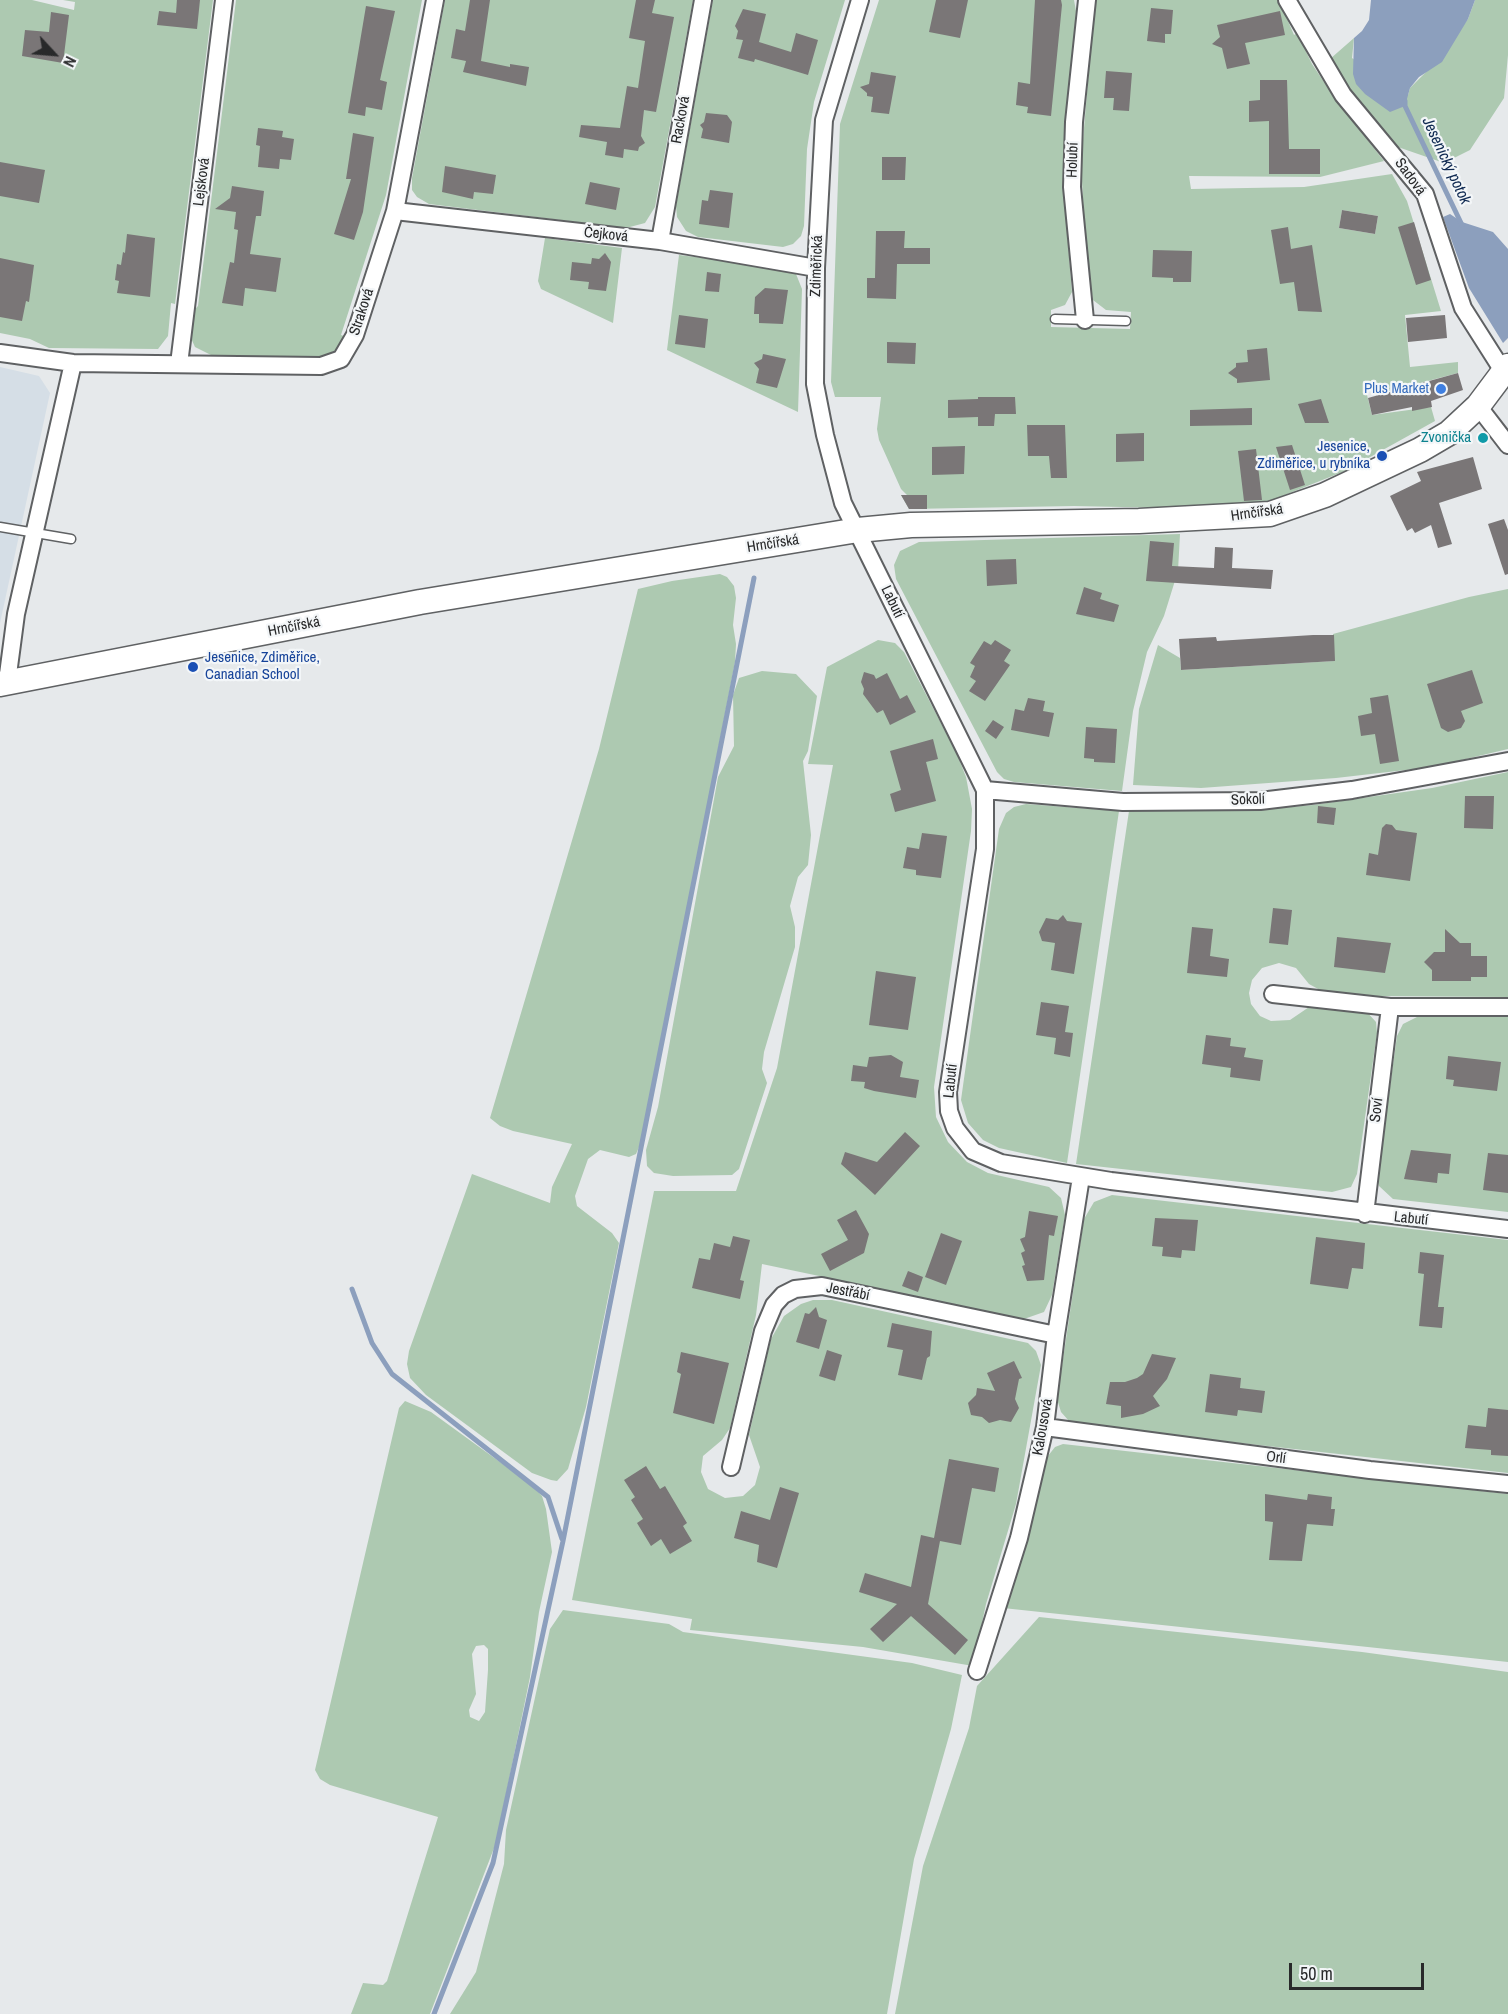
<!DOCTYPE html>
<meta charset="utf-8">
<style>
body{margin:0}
#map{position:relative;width:1508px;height:2014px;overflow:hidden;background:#e6e9eb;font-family:"Archivo Narrow",sans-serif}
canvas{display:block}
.north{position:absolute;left:24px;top:24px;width:60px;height:60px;-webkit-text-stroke:4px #f3f6f8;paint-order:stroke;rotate:116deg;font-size:16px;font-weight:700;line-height:24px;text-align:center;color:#28292a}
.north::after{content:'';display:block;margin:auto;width:21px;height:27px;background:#28292a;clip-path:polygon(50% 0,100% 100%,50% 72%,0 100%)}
.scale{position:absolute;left:1289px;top:1963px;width:135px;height:27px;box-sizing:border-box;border:3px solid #28292a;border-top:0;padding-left:8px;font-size:18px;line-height:21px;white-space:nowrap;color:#28292a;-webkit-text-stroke:4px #f3f6f8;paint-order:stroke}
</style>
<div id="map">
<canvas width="1508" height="2014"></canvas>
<div class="north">N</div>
<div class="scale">50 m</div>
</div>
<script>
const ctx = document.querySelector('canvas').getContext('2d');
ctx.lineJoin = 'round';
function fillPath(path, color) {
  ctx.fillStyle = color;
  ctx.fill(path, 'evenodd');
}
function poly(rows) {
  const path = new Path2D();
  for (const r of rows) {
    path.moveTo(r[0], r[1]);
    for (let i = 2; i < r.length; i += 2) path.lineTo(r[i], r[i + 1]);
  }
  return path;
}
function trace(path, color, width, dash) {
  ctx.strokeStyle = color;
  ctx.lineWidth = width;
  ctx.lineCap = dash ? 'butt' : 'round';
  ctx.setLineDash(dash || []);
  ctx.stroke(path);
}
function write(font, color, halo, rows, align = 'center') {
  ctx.font = font + ' "Archivo Narrow",sans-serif';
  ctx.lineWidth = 4.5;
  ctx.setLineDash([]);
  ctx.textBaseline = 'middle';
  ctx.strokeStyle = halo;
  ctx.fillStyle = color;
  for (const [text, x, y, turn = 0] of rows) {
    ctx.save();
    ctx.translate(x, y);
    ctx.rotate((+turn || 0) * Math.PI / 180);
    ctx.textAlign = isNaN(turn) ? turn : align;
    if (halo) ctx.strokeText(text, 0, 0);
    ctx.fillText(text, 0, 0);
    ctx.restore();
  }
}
const built = poly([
 [0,367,39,376,50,393,0,623]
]);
const green = poly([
 [0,0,32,0,74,10,75,2,63,0,213,0,175,304,171,303,168,336,158,349,49,348,30,339,0,333],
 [236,0,422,0,386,195,341,335,344,336,342,341,336,350,324,356,213,356,195,347,190,336,191,313,198,306],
 [445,0,693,0,655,207,645,223,626,228,429,204,417,197,412,190,412,178],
 [713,0,845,0,814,102,807,149,804,226,801,236,793,244,783,247,698,237,686,231,677,217,676,206],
 [879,0,1074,0,1076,11,1063,181,1072,292,1065,305,1051,310,1051,327,1130,329,1131,312,1106,310,1093,300,1086,254,1081,163,1095,0,1279,0,1294,35,1297,33,1312,64,1334,97,1384,161,1320,177,1189,176,1191,189,1304,187,1392,174,1407,201,1441,311,1405,315,1410,367,1458,362,1458,373,1386,392,1384,387,1366,391,1372,415,1431,407,1435,421,1345,471,1262,504,1217,509,1074,506,909,509,901,495,907,495,901,489,879,440,877,429,881,397,835,397,831,382,840,124],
 [1342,210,1378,216,1375,234,1339,228],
 [1475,0,1508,0,1508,55,1504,98,1470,150,1444,163,1395,146,1349,93,1330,59,1354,38,1352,58,1408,95,1410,88,1428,70,1468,19],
 [545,238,622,248,613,323,541,289,538,281],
 [679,255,783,268,796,274,802,289,798,412,667,350],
 [1180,534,1178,571,1164,616,1147,652,1133,711,1122,791,1014,782,1004,779,997,772,896,579,894,565,900,551,919,542],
 [720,574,727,577,734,586,736,598,733,625,736,644,735,662,643,1138,636,1154,629,1157,600,1150,588,1159,575,1196,577,1206,612,1233,619,1243,586,1407,568,1469,557,1481,551,1480,532,1473,426,1395,410,1378,407,1364,409,1351,472,1174,550,1203,552,1187,572,1144,513,1131,500,1126,490,1118,599,749,638,589,672,581],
 [1508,589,1508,749,1432,767,1336,778,1201,788,1133,785,1139,709,1158,645,1180,658,1181,670,1334,661,1333,634,1469,597],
 [878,640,895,643,904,652,957,754,966,777,972,809,971,831,934,1087,936,1117,948,1142,967,1162,988,1173,1049,1187,1061,1198,1065,1215,1052,1295,1044,1312,1024,1319,762,1264,756,1315,730,1428,722,1440,703,1456,701,1472,708,1489,725,1498,743,1496,755,1485,760,1467,749,1435,771,1339,784,1316,801,1304,813,1300,832,1300,1028,1343,1036,1351,1041,1365,1016,1504,986,1604,973,1666,863,1647,690,1630,692,1619,572,1600,654,1191,736,1191,777,1068,833,765,808,764,827,667],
 [762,671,796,674,817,696,808,751,803,761,811,835,808,865,798,877,790,906,795,927,795,947,764,1052,762,1069,767,1083,739,1169,732,1175,673,1176,654,1173,647,1166,646,1150,658,1107,718,777,734,746,733,695,739,678],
 [1508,772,1508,997,1377,996,1320,990,1309,984,1296,968,1279,963,1262,968,1252,980,1249,993,1251,1004,1260,1016,1271,1021,1290,1020,1312,1005,1366,1011,1376,1022,1377,1033,1357,1174,1351,1187,1332,1192,1076,1164,1129,811,1246,811,1313,805,1432,788],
 [1026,804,1119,811,1067,1163,999,1148,983,1140,968,1123,961,1100,999,829,1006,813,1014,807],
 [1417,1017,1508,1017,1508,1212,1393,1199,1379,1186,1377,1179,1397,1036,1403,1024],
 [1112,1195,1508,1240,1508,1473,1080,1425,1069,1421,1061,1412,1057,1399,1084,1219,1094,1202],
 [405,1401,431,1412,533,1486,542,1496,546,1509,552,1552,539,1612,530,1677,496,1843,430,2014,351,2014,363,1983,383,1985,387,1981,438,1817,330,1785,320,1779,315,1770,399,1408],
 [484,1645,488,1649,488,1670,485,1712,479,1721,470,1717,469,1710,476,1694,472,1654,476,1646],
 [1063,1444,1508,1494,1508,1662,1003,1608,1044,1461,1055,1447],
 [563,1610,669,1624,683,1632,912,1663,962,1675,951,1729,914,1859,887,2014,450,2014,476,1972,504,1864,506,1830,550,1629],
 [1039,1617,1362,1652,1508,1672,1508,2014,895,2014,923,1866,969,1728,977,1686]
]);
const water = poly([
 [1371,0,1475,0,1468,19,1442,62,1419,77,1410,88,1405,106,1390,112,1365,94,1356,84,1353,74,1354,38,1362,31,1369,20],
 [1450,214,1462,222,1493,232,1508,249,1508,338,1503,343,1469,288,1443,217]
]);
const stream = poly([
 [1405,101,1405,106,1462,225],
 [352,1289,372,1343,392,1374,548,1497,562,1539],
 [434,2014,493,1863,563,1541,754,578]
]);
const building = poly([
 [177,0,200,0,197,29,157,25,159,11,176,13],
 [470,0,490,0,481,61,510,67,510,64,529,67,526,86,463,72,466,61,451,58,456,29,465,31],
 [636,0,655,0,652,13,674,17,656,112,644,110,641,136,645,143,639,147,638,151,624,149,623,158,605,155,607,142,579,137,581,125,620,128,627,86,638,88,645,41,629,38],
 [936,0,968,0,960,38,929,32],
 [1035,0,1061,0,1062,5,1051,116,1027,113,1028,107,1016,105,1018,82,1030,84],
 [366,6,395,11,380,80,387,82,382,110,366,107,365,116,348,113],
 [1151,8,1173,10,1171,34,1165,34,1165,43,1147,41],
 [743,9,766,14,759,42,791,52,796,33,818,40,808,75,755,59,754,62,738,58,743,40,736,39,738,31,735,26],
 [1280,11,1285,35,1245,43,1250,64,1227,69,1222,48,1212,44,1220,37,1217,25],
 [51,12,69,15,63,63,22,56,25,30,49,32],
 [1106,71,1132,73,1129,111,1113,110,1114,98,1104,98],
 [871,72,896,76,889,114,871,112,873,97,867,96,867,93,860,87,869,84],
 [1260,80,1287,80,1289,149,1320,149,1320,174,1269,174,1269,121,1249,122,1249,101,1260,100],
 [706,113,727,115,732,122,729,143,701,138,703,129,700,125,704,122],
 [258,128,283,131,282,137,294,139,291,160,280,159,279,169,258,167,260,146,256,145],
 [353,133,374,137,363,212,354,240,334,234,351,179,346,179],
 [882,157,906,157,905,180,882,180],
 [0,162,45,170,39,203,0,196],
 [445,166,496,175,493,194,474,192,473,199,442,192],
 [590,182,620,188,616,210,585,204],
 [232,186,264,191,261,216,256,216,250,254,281,258,276,292,245,288,243,306,222,303,230,262,234,263,238,230,234,229,236,212,215,209,230,198],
 [710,190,733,193,729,228,699,224,702,200,708,201],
 [1342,210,1378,216,1375,234,1339,228],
 [1414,222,1431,280,1416,285,1398,227],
 [1288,227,1291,249,1312,245,1322,312,1298,311,1294,282,1280,284,1271,230],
 [876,231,905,231,904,248,930,248,930,264,897,264,896,299,867,298,867,278,875,278],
 [127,234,155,238,150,297,117,293,119,281,115,280,117,264,121,265,123,252,125,253],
 [1153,250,1192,251,1191,282,1173,282,1173,278,1152,277],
 [605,253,611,262,606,291,588,289,589,282,570,280,572,262,591,264,592,258,599,259],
 [0,258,34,265,29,302,26,301,22,321,0,317],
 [707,272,721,274,719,292,705,291],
 [765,288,788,290,783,324,759,323,759,314,754,314,755,297],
 [679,315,708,319,705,348,675,344],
 [1445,315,1447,338,1408,342,1406,318],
 [887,342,916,343,915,364,887,363],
 [1267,348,1270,380,1237,383,1237,379,1228,373,1236,367,1236,363,1248,362,1247,350],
 [763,354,786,359,777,388,756,383,759,369,754,363,762,359],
 [1458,373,1463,390,1431,401,1432,407,1412,411,1412,407,1372,415,1368,398],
 [978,397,1015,397,1016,414,995,414,994,426,978,426,978,417,948,418,948,400,978,399],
 [1321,399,1329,423,1305,423,1298,404],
 [1252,408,1252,425,1190,426,1190,410],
 [1027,425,1065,425,1067,478,1051,478,1049,456,1028,456],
 [1144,433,1144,461,1116,462,1116,434],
 [1292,445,1305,485,1290,490,1276,447],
 [965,446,964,474,932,475,932,447],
 [1256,449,1262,500,1244,501,1238,451],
 [1473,457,1482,489,1439,503,1452,544,1438,548,1431,525,1415,533,1412,528,1407,531,1390,496,1421,481,1417,472],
 [901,495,927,495,927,509,909,509],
 [1504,519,1508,530,1508,574,1505,575,1488,524],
 [1150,541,1174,543,1172,566,1214,568,1215,547,1233,548,1232,568,1273,570,1271,589,1146,581],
 [1016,559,1017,584,987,586,986,560],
 [1084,587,1102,593,1100,599,1119,605,1114,622,1076,614],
 [1313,635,1334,635,1335,661,1181,670,1179,639,1216,637,1217,641],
 [995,640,1011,650,1004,661,1010,665,985,701,969,691,976,681,970,677,975,666,970,663,984,641,991,645],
 [1472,670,1483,703,1461,711,1465,721,1461,728,1448,732,1441,728,1427,684],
 [864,672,874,675,876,679,887,673,900,699,907,695,916,712,890,725,883,710,877,713,863,694,864,689,861,682],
 [1388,695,1399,761,1380,764,1375,734,1361,736,1358,716,1372,713,1370,698],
 [1028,698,1045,701,1043,711,1054,713,1049,737,1011,730,1015,709,1024,711],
 [993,720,1004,727,996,739,985,731],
 [1086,727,1117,729,1115,763,1094,762,1094,759,1084,758],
 [933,739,938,759,926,762,936,801,895,812,890,794,901,790,890,751],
 [1465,796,1494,796,1493,829,1464,828],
 [1318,806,1336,808,1334,825,1317,823],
 [1386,824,1392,825,1396,830,1417,833,1410,881,1366,875,1369,853,1378,855,1382,828],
 [922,833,947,836,941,878,916,875,916,870,903,868,907,847,919,849],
 [1273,908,1292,910,1288,945,1269,943],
 [1063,915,1067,921,1082,923,1074,974,1051,970,1055,943,1042,941,1039,932,1046,918,1058,920],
 [1192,927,1213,929,1210,956,1229,959,1227,977,1187,973],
 [1445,929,1460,943,1471,943,1471,956,1487,956,1487,977,1471,977,1471,981,1432,981,1432,970,1424,962,1434,952,1445,952],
 [1337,937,1391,943,1385,973,1334,967],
 [876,971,916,977,908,1030,869,1025],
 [1041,1002,1069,1006,1065,1032,1073,1033,1070,1057,1054,1054,1056,1038,1036,1035],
 [1206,1035,1231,1038,1230,1046,1246,1048,1244,1057,1263,1060,1260,1081,1230,1077,1231,1068,1202,1064],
 [891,1055,903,1062,900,1077,919,1080,916,1098,874,1091,864,1088,865,1082,851,1081,853,1065,867,1067,869,1057],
 [1448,1056,1501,1062,1497,1091,1453,1086,1454,1080,1446,1079],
 [905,1132,920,1146,875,1195,841,1164,845,1152,877,1162],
 [1411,1150,1451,1154,1449,1174,1438,1173,1437,1183,1404,1179],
 [1488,1153,1508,1155,1508,1193,1483,1190],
 [856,1210,869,1234,864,1253,830,1271,821,1254,848,1240,837,1220],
 [1029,1211,1058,1216,1054,1236,1049,1235,1044,1280,1027,1281,1022,1266,1025,1265,1021,1253,1025,1251,1020,1239,1025,1237],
 [1155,1218,1198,1220,1195,1251,1182,1250,1181,1258,1162,1256,1163,1247,1152,1246],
 [941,1233,962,1241,946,1285,925,1277],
 [733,1236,750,1240,740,1280,744,1281,740,1299,692,1288,699,1258,710,1260,714,1243,730,1247],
 [1316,1237,1365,1243,1363,1269,1352,1268,1348,1289,1310,1284],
 [1420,1252,1444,1255,1438,1307,1444,1307,1442,1328,1419,1326,1424,1274,1418,1273],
 [908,1271,923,1277,918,1292,902,1286],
 [816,1307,819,1317,827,1320,819,1349,796,1342,805,1313,809,1314],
 [892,1323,932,1331,930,1356,927,1358,922,1380,898,1375,903,1350,887,1347],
 [827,1350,842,1355,835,1381,819,1376],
 [681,1352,729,1363,714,1424,673,1413,681,1374,677,1372],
 [1152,1354,1176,1358,1167,1379,1153,1396,1160,1406,1143,1414,1121,1418,1121,1406,1106,1404,1110,1382,1125,1382,1137,1378,1143,1374],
 [1014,1361,1022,1378,1019,1379,1015,1399,1019,1408,1011,1422,1000,1420,989,1423,982,1417,971,1415,968,1403,976,1395,977,1388,995,1391,987,1373],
 [1210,1374,1241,1378,1240,1388,1265,1391,1262,1413,1238,1410,1237,1416,1205,1412],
 [1488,1408,1508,1410,1508,1456,1491,1455,1491,1450,1465,1448,1468,1425,1486,1427],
 [949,1459,999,1468,995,1492,972,1488,961,1545,940,1541,928,1604,968,1640,955,1655,911,1616,883,1642,870,1629,897,1604,859,1592,865,1573,911,1587,921,1535,934,1538],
 [646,1466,660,1489,665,1486,687,1523,683,1526,692,1541,670,1554,661,1539,651,1546,637,1523,643,1519,631,1500,635,1497,624,1480],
 [780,1487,799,1493,777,1568,757,1562,759,1545,734,1538,741,1511,770,1520],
 [1265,1494,1307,1500,1308,1494,1332,1497,1331,1509,1335,1509,1333,1526,1307,1524,1302,1561,1269,1560,1273,1522,1265,1521]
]);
const lane = poly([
 [1055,319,1126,321],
 [0,527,71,539]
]);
const street = poly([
 [860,0,824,120,816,268,815,384,825,435,843,503,985,790,985,849,948,1092,949,1111,955,1128,973,1151,1001,1163,1111,1181,1508,1229],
 [1287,0,1343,95,1425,194,1463,308,1503,371],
 [395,211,660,241,816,268],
 [660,241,703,0],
 [1085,320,1072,187,1074,122,1087,0],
 [0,353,73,363,321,366,341,359,355,335,395,211,435,0],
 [179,364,224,0],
 [1478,406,1508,445],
 [7,682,16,614,73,363],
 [985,790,1123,802,1260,801,1352,790,1508,761],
 [1273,994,1390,1007,1508,1007],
 [1365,1214,1390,1007],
 [1045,1427,1370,1470,1508,1484],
 [731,1467,763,1331,774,1305,783,1295,795,1289,822,1286,1056,1335],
 [977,1671,1019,1538,1045,1427,1056,1335,1081,1177]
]);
const secondary = poly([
 [0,684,420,602,858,530,911,525,1139,521,1270,514,1325,495,1420,450,1449,433,1478,406,1508,366]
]);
const markers = [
 [1441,389,6,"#3f7fe0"],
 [1483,438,6,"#0f9aa8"],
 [1382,456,6,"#1a4fb4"],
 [193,667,6,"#1a4fb4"]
];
const streetNames = [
 ["Racková",681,120,-80],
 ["Holubí",1073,160,-88],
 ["Sadová",1410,177,54],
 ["Lejsková",202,182,-83],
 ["Čejková",606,235,6],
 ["Zdiměřická",817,266,-88],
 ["Straková",362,312,-72],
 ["Hrnčířská",1257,513,-8],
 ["Hrnčířská",773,544,-9],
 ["Labutí",892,602,64],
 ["Hrnčířská",294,627,-11],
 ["Sokolí",1248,800,-2],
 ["Labutí",951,1081,-84],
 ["Soví",1377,1110,-83],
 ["Labutí",1411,1219,6],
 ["Jestřábí",848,1292,11],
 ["Kalousová",1043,1427,-80],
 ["Orlí",1276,1458,7]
];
const shopNames = [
 ["Plus Market",1429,389]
];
const cultureNames = [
 ["Zvonička",1471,438]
];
const transitNames = [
 ["Jesenice,",1370,447],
 ["Zdiměřice, u rybníka",1370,464],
 ["Jesenice, Zdiměřice,",205,658,"left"],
 ["Canadian School",205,675,"left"]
];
const waterNames = [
 ["Jesenický potok",1446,161,65]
];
fillPath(built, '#d5dee6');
fillPath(green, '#adc9b1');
fillPath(water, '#8c9fbd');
trace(stream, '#8c9fbd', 5);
fillPath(building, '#7a7677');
trace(lane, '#5f6163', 11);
trace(street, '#5f6163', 20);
trace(secondary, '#5f6163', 27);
trace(lane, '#fff', 8);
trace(street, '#fff', 16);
trace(secondary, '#fff', 24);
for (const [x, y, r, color] of markers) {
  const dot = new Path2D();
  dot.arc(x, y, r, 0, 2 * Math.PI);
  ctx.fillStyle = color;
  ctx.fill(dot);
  trace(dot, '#f3f6f8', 2);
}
write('15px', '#28292a', '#f3f6f8', streetNames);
write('15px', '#366cbe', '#f3f6f8', shopNames, 'right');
write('15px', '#0d838f', '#f3f6f8', cultureNames, 'right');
write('15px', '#164399', '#f3f6f8', transitNames, 'right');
write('italic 16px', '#0f2951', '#f3f6f8', waterNames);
</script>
